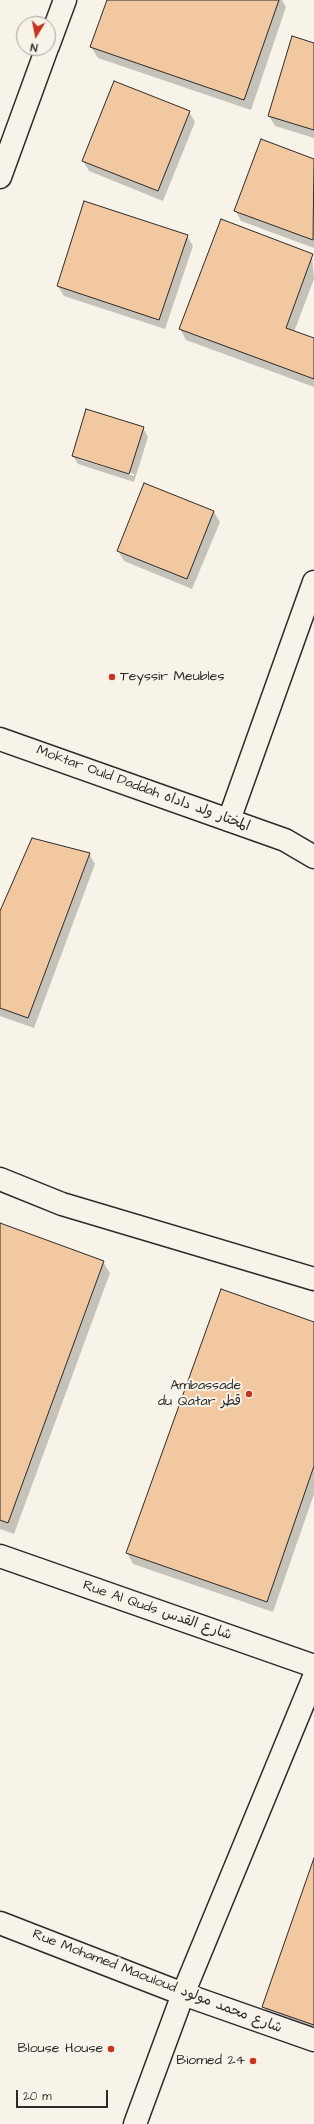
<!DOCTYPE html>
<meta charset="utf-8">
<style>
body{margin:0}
#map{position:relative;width:314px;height:2124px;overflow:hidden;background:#f7f3e8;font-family:"Architects Daughter",sans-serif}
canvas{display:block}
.north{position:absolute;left:16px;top:16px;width:40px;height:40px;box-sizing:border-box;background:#f7f3e8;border:1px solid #a5a39c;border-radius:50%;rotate:190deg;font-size:11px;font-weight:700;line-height:16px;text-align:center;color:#2b2b2b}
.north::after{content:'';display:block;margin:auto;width:14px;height:18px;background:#c8321e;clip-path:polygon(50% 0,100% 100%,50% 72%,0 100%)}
.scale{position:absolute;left:16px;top:2090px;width:92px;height:18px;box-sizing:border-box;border:2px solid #2b2b2b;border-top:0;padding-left:5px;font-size:12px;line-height:14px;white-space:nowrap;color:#2b2b2b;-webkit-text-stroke:3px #f7f3e8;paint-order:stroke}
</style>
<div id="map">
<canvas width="314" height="2124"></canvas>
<div class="north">N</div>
<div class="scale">20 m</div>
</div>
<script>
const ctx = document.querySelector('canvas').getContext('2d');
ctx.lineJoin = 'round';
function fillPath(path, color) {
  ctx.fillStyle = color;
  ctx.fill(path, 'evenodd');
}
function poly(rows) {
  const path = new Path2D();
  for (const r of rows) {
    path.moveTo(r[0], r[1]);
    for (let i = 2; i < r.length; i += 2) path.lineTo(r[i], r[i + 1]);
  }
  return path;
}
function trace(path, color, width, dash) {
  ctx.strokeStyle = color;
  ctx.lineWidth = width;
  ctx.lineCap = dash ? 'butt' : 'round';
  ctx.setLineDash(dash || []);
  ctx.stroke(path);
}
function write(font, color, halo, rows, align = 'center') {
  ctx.font = font + ' "Architects Daughter","Playpen Sans Arabic",sans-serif';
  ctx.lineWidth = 4;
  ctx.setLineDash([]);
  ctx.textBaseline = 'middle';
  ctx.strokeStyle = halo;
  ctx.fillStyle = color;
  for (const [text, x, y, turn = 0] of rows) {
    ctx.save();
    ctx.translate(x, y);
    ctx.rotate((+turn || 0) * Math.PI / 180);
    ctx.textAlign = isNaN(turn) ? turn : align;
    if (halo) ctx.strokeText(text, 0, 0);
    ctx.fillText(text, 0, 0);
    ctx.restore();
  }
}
const shadow = poly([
 [108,0,282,0,286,7,251,110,98,58,91,47],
 [292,37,314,44,314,138,275,126,269,116],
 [189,112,195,122,163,201,89,171,83,161],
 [261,141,314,160,314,248,241,221,235,210],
 [187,236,193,246,165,329,64,296,58,286],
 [312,255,314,279,294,332,314,339,314,387,186,340,180,329],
 [143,428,148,437,134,482,78,464,73,456],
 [78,457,134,474,134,476,78,459],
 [145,485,214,512,220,522,192,589,124,561,118,551],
 [89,854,95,864,34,1028,0,1016,0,913],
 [0,1225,103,1262,110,1273,14,1534,0,1529],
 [314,1323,314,1494,273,1612,133,1564,127,1553],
 [314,1861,314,2034,270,2018,264,2007]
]);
const building = poly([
 [107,0,279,0,244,100,90,47,107,0],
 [292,36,314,43,314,130,268,116,292,36],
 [114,81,190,111,158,191,82,161,114,81],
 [261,139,314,159,313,240,234,211,261,139],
 [84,201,188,235,159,320,57,286,84,201],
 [221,219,313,254,286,328,314,338,314,379,179,329,221,219],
 [86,409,144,427,129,474,72,456,86,409],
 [144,483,214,511,187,579,117,551,144,483],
 [32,838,90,853,28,1018,0,1008,0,911,32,838],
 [0,1223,104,1261,8,1523,0,1520,0,1223],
 [221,1289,314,1322,314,1466,267,1602,126,1553,221,1289],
 [314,1858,314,2025,262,2007,314,1858]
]);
const minor = poly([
 [48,46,65,0],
 [0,177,47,48],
 [229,820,314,582],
 [0,1179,62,1204,314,1279],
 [0,1556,314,1666],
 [0,1923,183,1994,314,2040]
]);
const tertiary = poly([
 [135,2124,183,1994,314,1677]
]);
const secondary = poly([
 [0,739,285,840,314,857]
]);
const markers = [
 [112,677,4,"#c8321e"],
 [249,1394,4,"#c8321e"],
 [111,2049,4,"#c8321e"],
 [253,2061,4,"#c8321e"]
];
const poiNames = [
 ["Teyssir Meubles",120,677,"left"],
 ["Ambassade",241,1386],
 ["du Qatar قطر",241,1402],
 ["Blouse House",103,2049],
 ["Biomed 24",245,2061]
];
const streetNames = [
 ["Moktar Ould Daddah المختار ولد داداه",143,789,20],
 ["Rue Al Quds شارع القدس",157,1611,19],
 ["Rue Mohamed Maouloud شارع محمد مولود",157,1982,21]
];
fillPath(shadow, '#0003');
fillPath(building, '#f2c8a1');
trace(building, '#2b2b2b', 1);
trace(minor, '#2b2b2b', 25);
trace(tertiary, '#2b2b2b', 25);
trace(secondary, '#2b2b2b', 25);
trace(minor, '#f7f3e8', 22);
trace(tertiary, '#f7f3e8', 22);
trace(secondary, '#f7f3e8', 22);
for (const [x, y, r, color] of markers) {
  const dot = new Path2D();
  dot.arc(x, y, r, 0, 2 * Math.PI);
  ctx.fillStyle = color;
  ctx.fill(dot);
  trace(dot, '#f7f3e8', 1.5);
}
write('14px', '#2b2b2b', '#f7f3e8', poiNames, 'right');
write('14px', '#2b2b2b', '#f7f3e8', streetNames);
</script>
